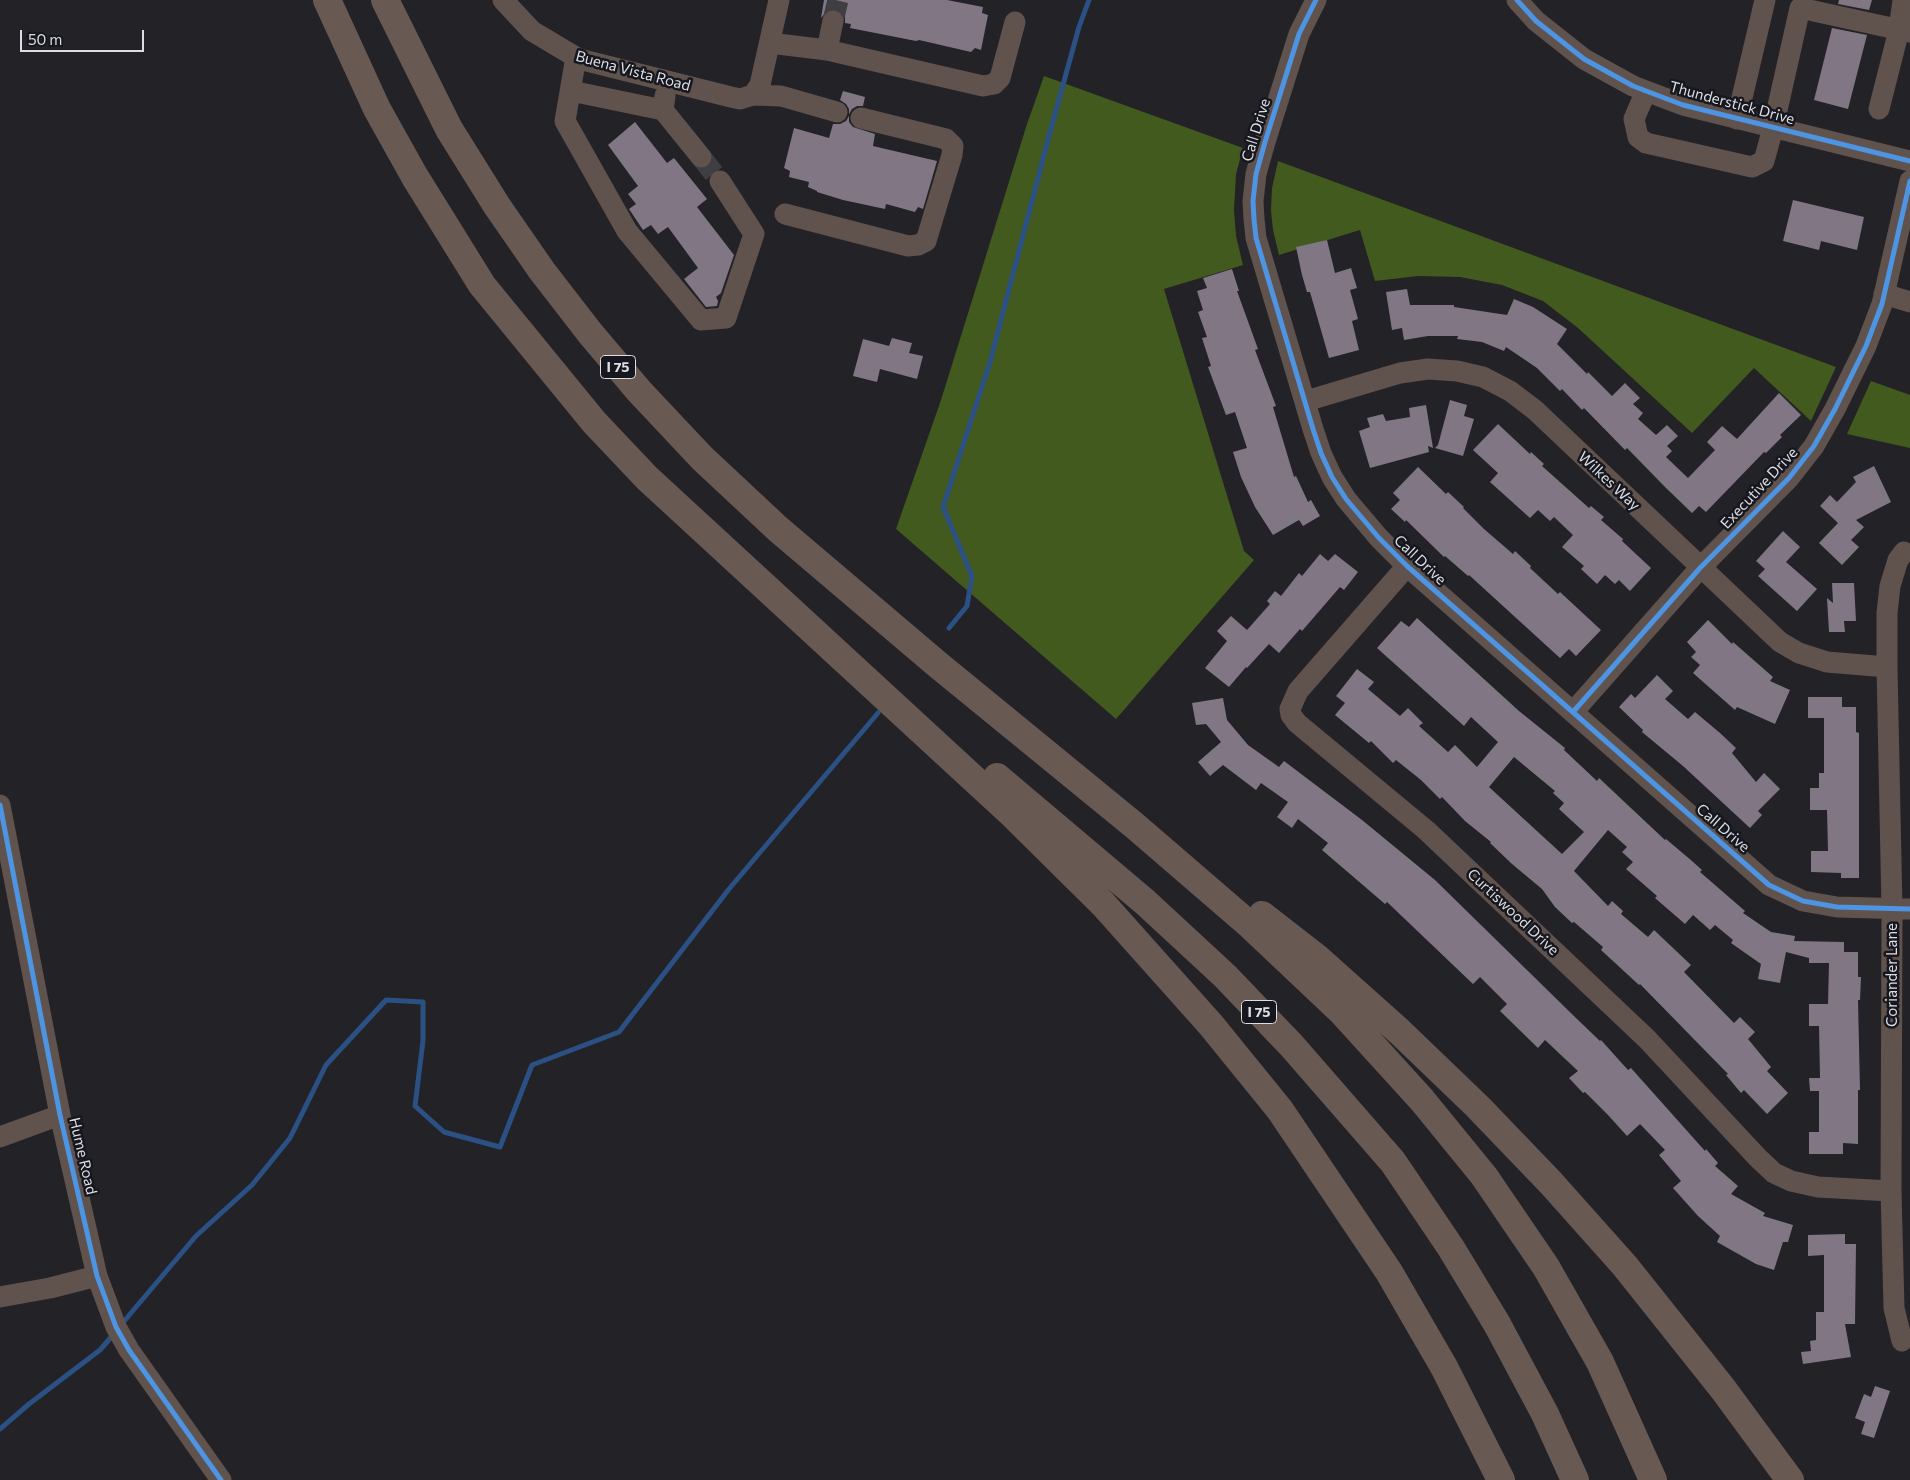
<!DOCTYPE html>
<style>
body{margin:0}
#map{position:relative;width:1910px;height:1480px;overflow:hidden;background:#222227;font-family:Commissioner,sans-serif}
canvas{display:block}
.scale{position:absolute;left:20px;top:30px;width:124px;height:22px;box-sizing:border-box;border:2px solid #dddee4;border-top:0;padding-left:6px;font-size:15px;line-height:18px;white-space:nowrap;color:#dddee4;-webkit-text-stroke:4px #17181f;paint-order:stroke}
</style>
<div id="map">
<canvas width="1910" height="1480"></canvas>
<div class="scale">50 m</div>
</div>
<script>
const ctx = document.querySelector('canvas').getContext('2d');
ctx.lineJoin = 'round';
function fillPath(path, color) {
  ctx.fillStyle = color;
  ctx.fill(path, 'evenodd');
}
function poly(rows) {
  const path = new Path2D();
  for (const r of rows) {
    path.moveTo(r[0], r[1]);
    for (let i = 2; i < r.length; i += 2) path.lineTo(r[i], r[i + 1]);
  }
  return path;
}
function trace(path, color, width, dash) {
  ctx.strokeStyle = color;
  ctx.lineWidth = width;
  ctx.lineCap = dash ? 'butt' : 'round';
  ctx.setLineDash(dash || []);
  ctx.stroke(path);
}
function write(font, color, halo, rows, align = 'center') {
  ctx.font = font + ' Commissioner,sans-serif';
  ctx.lineWidth = 5;
  ctx.setLineDash([]);
  ctx.textBaseline = 'middle';
  ctx.strokeStyle = halo;
  ctx.fillStyle = color;
  for (const [text, x, y, turn = 0] of rows) {
    ctx.save();
    ctx.translate(x, y);
    ctx.rotate((+turn || 0) * Math.PI / 180);
    ctx.textAlign = isNaN(turn) ? turn : align;
    if (halo) ctx.strokeText(text, 0, 0);
    ctx.fillText(text, 0, 0);
    ctx.restore();
  }
}
const forest = poly([
 [1044,76,1243,148,1236,174,1234,210,1236,236,1243,265,1164,289,1244,551,1254,560,1116,719,896,529,941,400,1027,124],
 [1278,161,1836,367,1811,421,1754,368,1692,433,1578,328,1543,301,1502,285,1460,277,1418,276,1375,281,1360,230,1279,255,1273,230,1271,211,1272,188],
 [1871,381,1910,395,1910,448,1847,434]
]);
const stream = poly([
 [949,628,967,606,972,576,943,507,990,362,1050,132,1079,27,1089,0],
 [120,1326,196,1236,252,1185,290,1138,326,1065,386,1000,423,1002,423,1041,415,1106,444,1132,500,1147,532,1065,619,1032,729,889,878,713],
 [0,1429,29,1404,100,1350,113,1335]
]);
const building = poly([
 [824,0,947,0,983,7,982,13,988,15,981,50,975,48,971,52,919,40,916,41,850,28,851,24,845,23,845,17,842,12,836,9,829,9,821,18],
 [1839,0,1872,0,1869,10,1838,4],
 [1832,28,1867,35,1848,109,1814,100],
 [843,91,865,97,863,106,857,106,852,109,849,114,849,109,846,104,840,100],
 [849,116,849,122,853,127,875,134,873,146,937,161,923,209,918,207,915,212,886,204,885,209,843,200,817,192,817,191,808,187,809,182,789,177,790,171,784,168,794,128,829,138,833,124,840,124,846,121],
 [635,122,667,163,674,158,707,199,697,207,734,255,721,293,716,297,718,301,717,306,706,307,684,279,698,268,668,227,658,234,651,225,643,230,629,209,636,204,628,194,638,186,608,145],
 [1793,200,1864,217,1857,250,1821,241,1819,250,1783,241],
 [1327,240,1335,273,1351,268,1357,288,1350,290,1358,319,1352,321,1359,350,1329,358,1310,292,1307,292,1302,275,1296,247],
 [1232,269,1239,291,1237,291,1258,349,1255,350,1276,406,1273,407,1294,477,1296,476,1308,502,1311,500,1320,516,1303,526,1299,520,1273,535,1255,507,1241,477,1233,452,1247,448,1235,412,1226,415,1208,367,1211,366,1202,338,1207,337,1198,312,1203,310,1197,291,1207,288,1203,278],
 [1407,289,1410,305,1454,305,1454,307,1507,315,1514,299,1533,307,1567,329,1557,344,1587,374,1588,372,1612,396,1625,383,1640,398,1633,404,1643,413,1638,419,1656,435,1667,425,1678,436,1667,446,1672,451,1666,457,1688,478,1715,450,1707,442,1722,426,1737,439,1779,393,1801,415,1780,435,1782,437,1766,453,1764,452,1706,512,1699,506,1692,513,1665,487,1627,448,1625,450,1584,408,1582,410,1562,389,1560,391,1537,368,1506,347,1504,351,1482,342,1457,339,1458,336,1428,336,1404,340,1402,328,1392,330,1386,292],
 [892,338,912,343,909,353,923,356,917,379,880,369,877,382,853,376,863,339,889,346],
 [1450,400,1467,405,1464,416,1474,419,1463,456,1435,448,1438,445],
 [1426,405,1433,448,1428,446,1429,452,1370,468,1359,431,1370,427,1367,418,1383,414,1386,421,1410,417,1409,408],
 [1498,424,1530,454,1531,452,1544,464,1542,466,1589,508,1591,506,1604,517,1601,520,1623,539,1622,541,1651,568,1630,591,1619,580,1615,584,1605,575,1597,584,1581,569,1584,566,1562,547,1573,535,1554,517,1550,521,1538,510,1530,518,1490,482,1498,473,1473,450],
 [1874,466,1891,502,1856,520,1864,527,1851,540,1859,547,1842,565,1819,543,1838,523,1820,506,1830,495,1837,502,1856,482,1853,477],
 [1418,467,1446,494,1448,492,1464,507,1463,508,1484,529,1513,554,1515,551,1531,566,1530,568,1558,594,1560,592,1601,630,1576,656,1569,649,1560,658,1469,575,1468,576,1445,556,1444,557,1406,520,1405,522,1391,509,1400,500,1393,493],
 [1783,531,1800,547,1786,562,1817,589,1797,611,1758,576,1765,569,1756,561],
 [1320,554,1328,561,1335,554,1358,572,1344,590,1340,587,1302,631,1300,629,1279,653,1269,644,1247,668,1246,667,1229,687,1205,668,1227,641,1217,631,1231,616,1247,630,1270,604,1267,601,1275,591,1281,596,1299,573,1302,576],
 [1832,583,1854,583,1856,621,1844,621,1845,632,1829,632,1827,598,1833,603],
 [1417,618,1519,711,1565,748,1564,750,1597,781,1599,778,1665,840,1666,839,1692,861,1702,870,1700,872,1745,911,1743,913,1771,932,1795,936,1794,941,1844,942,1844,952,1858,952,1858,977,1861,977,1860,1000,1858,1000,1860,1090,1858,1090,1858,1144,1843,1143,1843,1154,1809,1154,1809,1132,1819,1132,1819,1091,1810,1091,1809,1078,1820,1078,1819,1026,1809,1026,1809,1004,1828,1004,1829,963,1809,963,1809,958,1786,952,1780,983,1758,979,1761,964,1731,943,1733,940,1715,925,1710,930,1693,915,1685,924,1655,898,1657,896,1626,869,1633,862,1622,852,1627,847,1608,830,1574,871,1608,906,1612,901,1623,911,1621,914,1648,937,1654,930,1691,965,1684,972,1734,1023,1740,1017,1755,1032,1748,1039,1771,1067,1767,1071,1788,1093,1767,1114,1744,1090,1741,1093,1726,1075,1728,1074,1640,984,1639,985,1601,950,1603,947,1574,922,1572,923,1555,907,1542,889,1512,864,1490,843,1491,842,1465,821,1442,797,1440,799,1421,780,1396,760,1393,763,1371,741,1369,743,1335,715,1345,703,1336,696,1357,669,1374,682,1368,689,1400,716,1408,708,1423,723,1419,726,1448,752,1455,745,1477,767,1498,742,1471,717,1464,726,1377,648,1401,621,1409,627],
 [1514,757,1555,791,1553,793,1564,803,1559,809,1584,832,1562,854,1489,787],
 [1708,620,1732,644,1733,642,1773,677,1770,681,1790,690,1775,724,1737,707,1735,710,1693,673,1700,665,1691,657,1696,652,1687,642],
 [1657,675,1673,691,1665,699,1688,719,1695,712,1720,733,1736,748,1732,753,1756,782,1764,773,1780,789,1758,811,1762,815,1750,828,1683,766,1642,732,1643,730,1619,707,1631,694,1635,698],
 [1808,697,1842,697,1842,707,1856,707,1856,732,1859,733,1859,878,1841,878,1841,873,1811,872,1811,851,1828,851,1827,810,1810,810,1810,788,1819,788,1819,773,1824,773,1824,718,1808,718],
 [1223,698,1227,720,1248,745,1279,767,1284,761,1362,820,1435,880,1577,1019,1600,1041,1601,1040,1628,1070,1631,1068,1705,1151,1706,1149,1718,1163,1715,1166,1738,1186,1731,1194,1765,1213,1763,1216,1793,1225,1788,1242,1783,1242,1774,1270,1756,1264,1717,1242,1720,1236,1698,1216,1673,1188,1681,1181,1659,1155,1665,1150,1640,1124,1627,1136,1608,1115,1585,1092,1583,1093,1569,1078,1578,1071,1545,1040,1538,1048,1500,1011,1507,1004,1480,977,1473,984,1387,902,1385,904,1322,850,1328,843,1298,819,1292,828,1277,817,1288,802,1261,783,1256,790,1223,765,1210,776,1198,762,1221,742,1206,724,1196,725,1192,703],
 [1845,1234,1845,1244,1856,1244,1855,1324,1845,1324,1851,1357,1803,1364,1801,1352,1811,1351,1810,1341,1816,1340,1816,1312,1824,1312,1824,1255,1808,1256,1808,1235],
 [1875,1386,1890,1391,1874,1438,1861,1434,1865,1422,1855,1418,1864,1394,1871,1397]
]);
const minorTunnel = poly([
 [833,21,838,0],
 [701,157,720,181]
]);
const minor = poly([
 [503,0,532,31,579,59,731,97,740,99,753,95,781,96,837,112],
 [1316,0,1299,34,1265,142,1256,174,1253,201,1254,219,1256,238,1313,429,1321,453,1332,477,1346,499,1379,538,1407,566,1769,885,1803,901,1837,907,1910,909],
 [1517,0,1536,21,1584,59,1633,86,1683,105,1910,161],
 [770,43,827,50,833,21],
 [827,50,983,86,994,84,1000,78,1015,22],
 [576,57,565,121,627,231,701,320,726,318,754,234,720,181],
 [571,91,663,110],
 [1646,91,1634,119,1638,137,1646,143,1752,167,1764,161,1773,128,1800,8,1910,32],
 [753,95,760,85,779,0],
 [665,96,663,110,701,157],
 [1879,109,1899,30,1903,0],
 [1737,119,1765,0],
 [785,214,908,246,918,245,926,241,952,155,953,146,946,139,861,118],
 [1884,294,1910,302],
 [1306,401,1400,373,1428,369,1457,371,1483,377,1510,391,1535,410,1780,642,1799,653,1827,662,1887,667],
 [1407,566,1298,691,1290,709,1291,715,1297,723,1426,830,1647,1039,1758,1158,1774,1173,1791,1181,1818,1187,1891,1191],
 [1573,712,1700,568,1789,478,1814,446,1835,409,1866,346,1882,304,1910,181],
 [0,805,60,1115,97,1276,116,1327,129,1350,221,1480],
 [0,1137,60,1115],
 [0,1297,50,1288,97,1276],
 [1902,1341,1894,1308,1891,1191,1892,909,1887,667,1887,613,1890,586,1898,560,1904,552]
]);
const highway = poly([
 [327,0,377,109,415,177,482,285,594,422,647,478,1013,815,1103,904,1211,1025,1280,1110,1389,1272,1444,1367,1501,1480],
 [385,0,449,129,497,206,542,271,590,333,639,391,702,458,778,529,937,664,1135,826,1251,926,1342,1012,1422,1100,1484,1176,1546,1267,1600,1362,1653,1480],
 [997,777,1145,902,1225,976,1292,1046,1393,1162,1451,1248,1497,1324,1545,1414,1575,1480],
 [1262,915,1316,957,1400,1032,1478,1107,1551,1183,1625,1266,1723,1389,1790,1480]
]);
const cycleway = poly([
 [1316,0,1299,34,1265,142,1256,174,1253,201,1254,219,1256,238,1313,429,1321,453,1332,477,1346,499,1379,538,1407,566,1769,885,1803,901,1837,907,1910,909],
 [1517,0,1536,21,1584,59,1633,86,1683,105,1910,161],
 [1573,712,1700,568,1789,478,1814,446,1835,409,1866,346,1882,304,1910,181],
 [0,805,60,1115,97,1276,116,1327,129,1350,221,1480]
]);
const shields = [
 [618,367,35],
 [1259,1012,35]
];
const shieldNames = [
 ["I 75",618,367],
 ["I 75",1259,1012]
];
const streetNames = [
 ["Buena Vista Road",633,71,15],
 ["Thunderstick Drive",1732,103,15],
 ["Call Drive",1256,130,-73],
 ["Wilkes Way",1609,481,43],
 ["Executive Drive",1759,488,-47],
 ["Call Drive",1420,560,43],
 ["Call Drive",1723,828,41],
 ["Curtiswood Drive",1513,912,43],
 ["Coriander Lane",1892,975,-90],
 ["Hume Road",83,1156,77]
];
fillPath(forest, '#425a1d');
trace(stream, '#2b5084', 5);
fillPath(building, '#817784');
trace(minorTunnel, '#3e3e43', 21, [21, 11]);
trace(minor, '#60524c', 21);
trace(highway, '#685952', 28);
trace(cycleway, '#4d94e3', 5);
for (const [x, y, w] of shields) {
  const box = new Path2D();
  box.roundRect(x - w / 2, y - 11.5, w, 23, 4);
  ctx.fillStyle = '#17181f';
  ctx.fill(box);
  trace(box, '#dddee4', 1);
}
write('bold 14px', '#dddee4', null, shieldNames);
write('15px', '#dddee4', '#17181f', streetNames);
</script>
